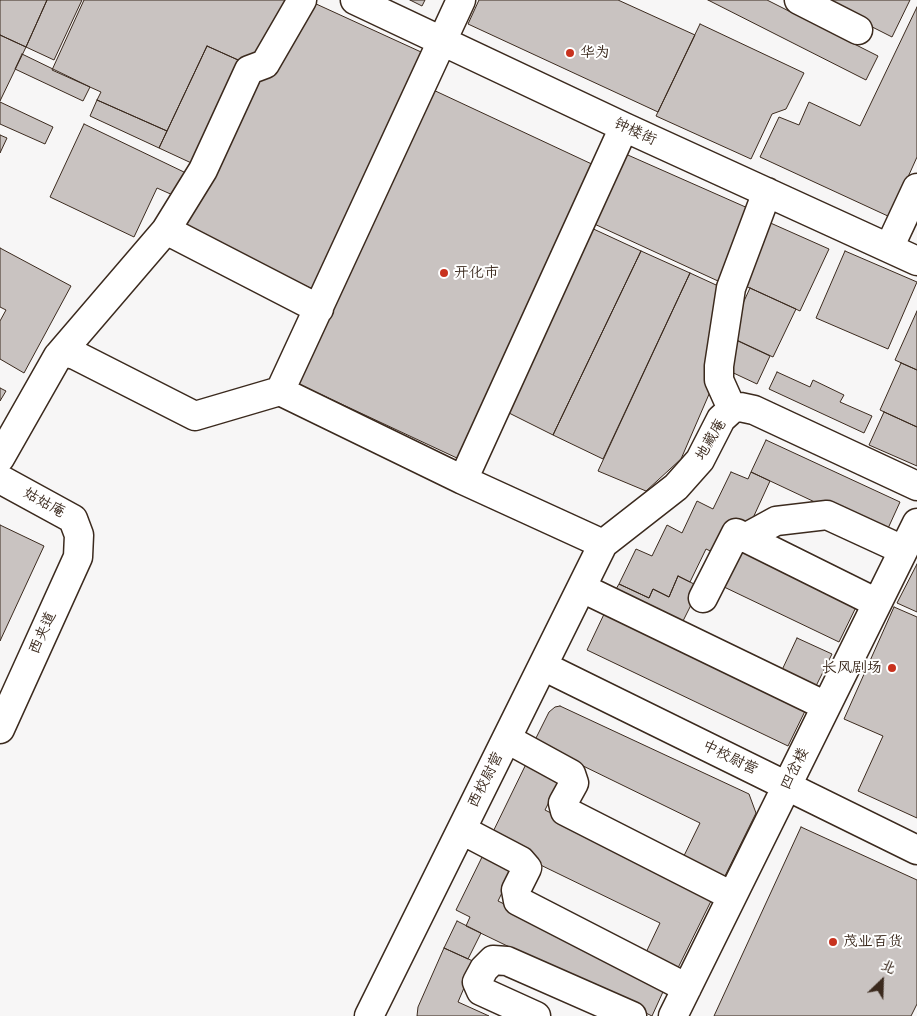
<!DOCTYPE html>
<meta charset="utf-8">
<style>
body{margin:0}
#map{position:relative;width:917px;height:1016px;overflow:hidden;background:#f7f6f6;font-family:Pangolin,"LXGW WenKai TC",sans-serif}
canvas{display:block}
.north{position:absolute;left:857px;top:956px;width:50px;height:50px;-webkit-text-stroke:4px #fff;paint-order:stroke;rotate:24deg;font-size:14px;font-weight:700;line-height:20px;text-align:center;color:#3b2a1e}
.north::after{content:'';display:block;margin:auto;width:18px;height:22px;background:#3b2a1e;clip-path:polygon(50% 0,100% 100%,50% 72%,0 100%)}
</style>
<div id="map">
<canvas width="917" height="1016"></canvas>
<div class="north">北</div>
</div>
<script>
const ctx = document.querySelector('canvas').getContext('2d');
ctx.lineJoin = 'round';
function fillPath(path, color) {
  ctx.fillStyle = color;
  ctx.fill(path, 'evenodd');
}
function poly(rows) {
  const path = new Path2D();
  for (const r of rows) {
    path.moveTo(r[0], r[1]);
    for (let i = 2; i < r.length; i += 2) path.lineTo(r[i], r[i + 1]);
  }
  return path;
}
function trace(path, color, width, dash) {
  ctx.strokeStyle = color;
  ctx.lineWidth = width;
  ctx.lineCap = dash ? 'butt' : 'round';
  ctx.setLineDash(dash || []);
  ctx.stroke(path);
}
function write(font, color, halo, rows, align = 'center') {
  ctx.font = font + ' Pangolin,"LXGW WenKai TC",sans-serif';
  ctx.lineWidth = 4;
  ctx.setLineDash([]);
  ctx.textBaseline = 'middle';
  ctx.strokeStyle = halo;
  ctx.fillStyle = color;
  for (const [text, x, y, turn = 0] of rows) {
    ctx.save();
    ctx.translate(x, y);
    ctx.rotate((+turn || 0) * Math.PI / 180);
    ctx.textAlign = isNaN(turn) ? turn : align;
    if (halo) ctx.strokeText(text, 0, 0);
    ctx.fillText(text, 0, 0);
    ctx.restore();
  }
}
const building = poly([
 [0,0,47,0,26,47,0,35,0,0],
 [47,0,82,0,54,60,26,47,47,0],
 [84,0,296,0,293,7,247,64,207,46,167,131,97,100,101,92,52,70,84,0],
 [410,0,425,0,422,6,410,0],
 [479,0,618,0,695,35,658,112,468,24,479,0],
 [708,0,767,0,878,56,866,80,708,0],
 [819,0,910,0,892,37,819,0],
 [314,3,432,57,321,293,175,223,252,77,314,3],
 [917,7,917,157,890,217,760,157,779,117,799,125,809,102,860,126,917,7],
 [700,24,804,73,786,109,772,114,751,159,656,116,700,24],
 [0,35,26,47,0,101,0,35],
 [207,46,247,64,200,167,159,148,207,46],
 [22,54,90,87,83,101,15,69,22,54],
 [429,88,596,166,459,459,292,381,429,88],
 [97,100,167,131,159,148,90,116,97,100],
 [0,102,53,127,45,144,0,124,0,102],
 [84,124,186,173,175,196,157,188,134,237,50,197,84,124],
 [0,135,7,138,0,153,0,135],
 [621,152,750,209,718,281,590,222,621,152],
 [766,221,829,249,800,311,739,283,766,221],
 [587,226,641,251,553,435,501,409,587,226],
 [0,248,71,286,24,373,0,359,0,321,6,310,0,307,0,248],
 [641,251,690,273,603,459,553,435,641,251],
 [845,251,917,282,888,349,816,318,845,251],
 [690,273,727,290,716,378,681,459,646,491,598,471,690,273],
 [750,288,796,309,773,357,728,336,750,288],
 [917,311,917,370,895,360,917,311],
 [738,341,770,356,757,384,725,369,738,341],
 [901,363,917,370,917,427,880,410,901,363],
 [777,372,810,387,813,380,844,395,840,402,872,416,864,433,769,389,777,372],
 [0,388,6,391,0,401,0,388],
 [884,412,917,427,917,466,869,445,884,412],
 [766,440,900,502,885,535,751,472,766,440],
 [731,472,748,479,751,472,770,481,747,531,719,555,706,549,690,582,678,576,669,597,653,589,649,598,619,584,636,549,652,556,667,525,682,533,697,501,713,509,731,472],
 [0,525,44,546,0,641,0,525],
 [741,548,858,603,839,642,722,586,741,548],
 [917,564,917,612,897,603,917,564],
 [678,576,700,587,680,627,613,594,619,584,649,598,653,589,669,597,678,576],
 [894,607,917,617,917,818,858,791,883,736,844,719,894,607],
 [606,610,807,707,788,746,587,650,606,610],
 [797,638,832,654,816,686,782,670,797,638],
 [560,706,749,794,756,813,720,886,679,866,700,823,534,742,549,712,555,707,560,706],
 [528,760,562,776,545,810,714,895,673,978,641,963,660,923,489,840,528,760],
 [801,827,917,880,917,1004,911,1016,714,1016,801,827],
 [485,851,515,866,498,901,667,983,652,1016,466,926,470,917,456,910,485,851],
 [457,921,481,933,468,959,444,948,457,921],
 [444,948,475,962,458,1002,489,1016,417,1016,418,1007,444,948]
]);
const minor = poly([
 [355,0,624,127,917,261],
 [799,0,858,30],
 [166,230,319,309],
 [889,248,917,188],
 [58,356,166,230,203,170,249,70,265,64,302,0],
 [280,391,461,0],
 [732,409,719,380,719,366,731,288,767,192],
 [0,458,58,356,68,353,75,355,195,416,280,391,463,480,603,544],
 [0,479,73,519,79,535,78,557,0,729],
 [463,480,624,127],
 [745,538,776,521,827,515,903,550],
 [582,588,826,706],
 [703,598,736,533,877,603],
 [543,666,917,850],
 [507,739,571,774,574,783,563,803,565,811,732,896],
 [462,830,521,861,527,868,516,890,518,901,687,988],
 [369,1016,603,544,676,487,700,460,721,419,732,409,740,407,754,410,917,486],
 [536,1016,481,991,477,982,484,969,493,960,507,961,632,1016],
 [673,1016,917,523]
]);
const markers = [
 [570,53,5,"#c8321e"],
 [444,273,5,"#c8321e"],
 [892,668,5,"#c8321e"],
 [833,942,5,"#c8321e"]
];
const poiNames = [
 ["华为",580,53],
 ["开化市",454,273],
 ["长风剧场",882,668,"right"],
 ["茂业百货",843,942]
];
const streetNames = [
 ["钟楼街",635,132,25],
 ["地藏庵",711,440,-59],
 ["姑姑庵",44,503,29],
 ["西夹道",43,633,-66],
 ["中校尉营",730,758,26],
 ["四岔楼",795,769,-64],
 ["西校尉营",486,780,-63]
];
fillPath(building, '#c9c3c1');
trace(building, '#3b2a1e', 1);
trace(minor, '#3b2a1e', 31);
trace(minor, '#fff', 28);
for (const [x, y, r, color] of markers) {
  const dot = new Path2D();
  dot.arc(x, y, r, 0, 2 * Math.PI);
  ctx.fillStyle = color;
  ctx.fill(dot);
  trace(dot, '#fff', 2);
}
write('15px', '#3b2a1e', '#fff', poiNames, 'left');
write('15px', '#3b2a1e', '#fff', streetNames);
</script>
